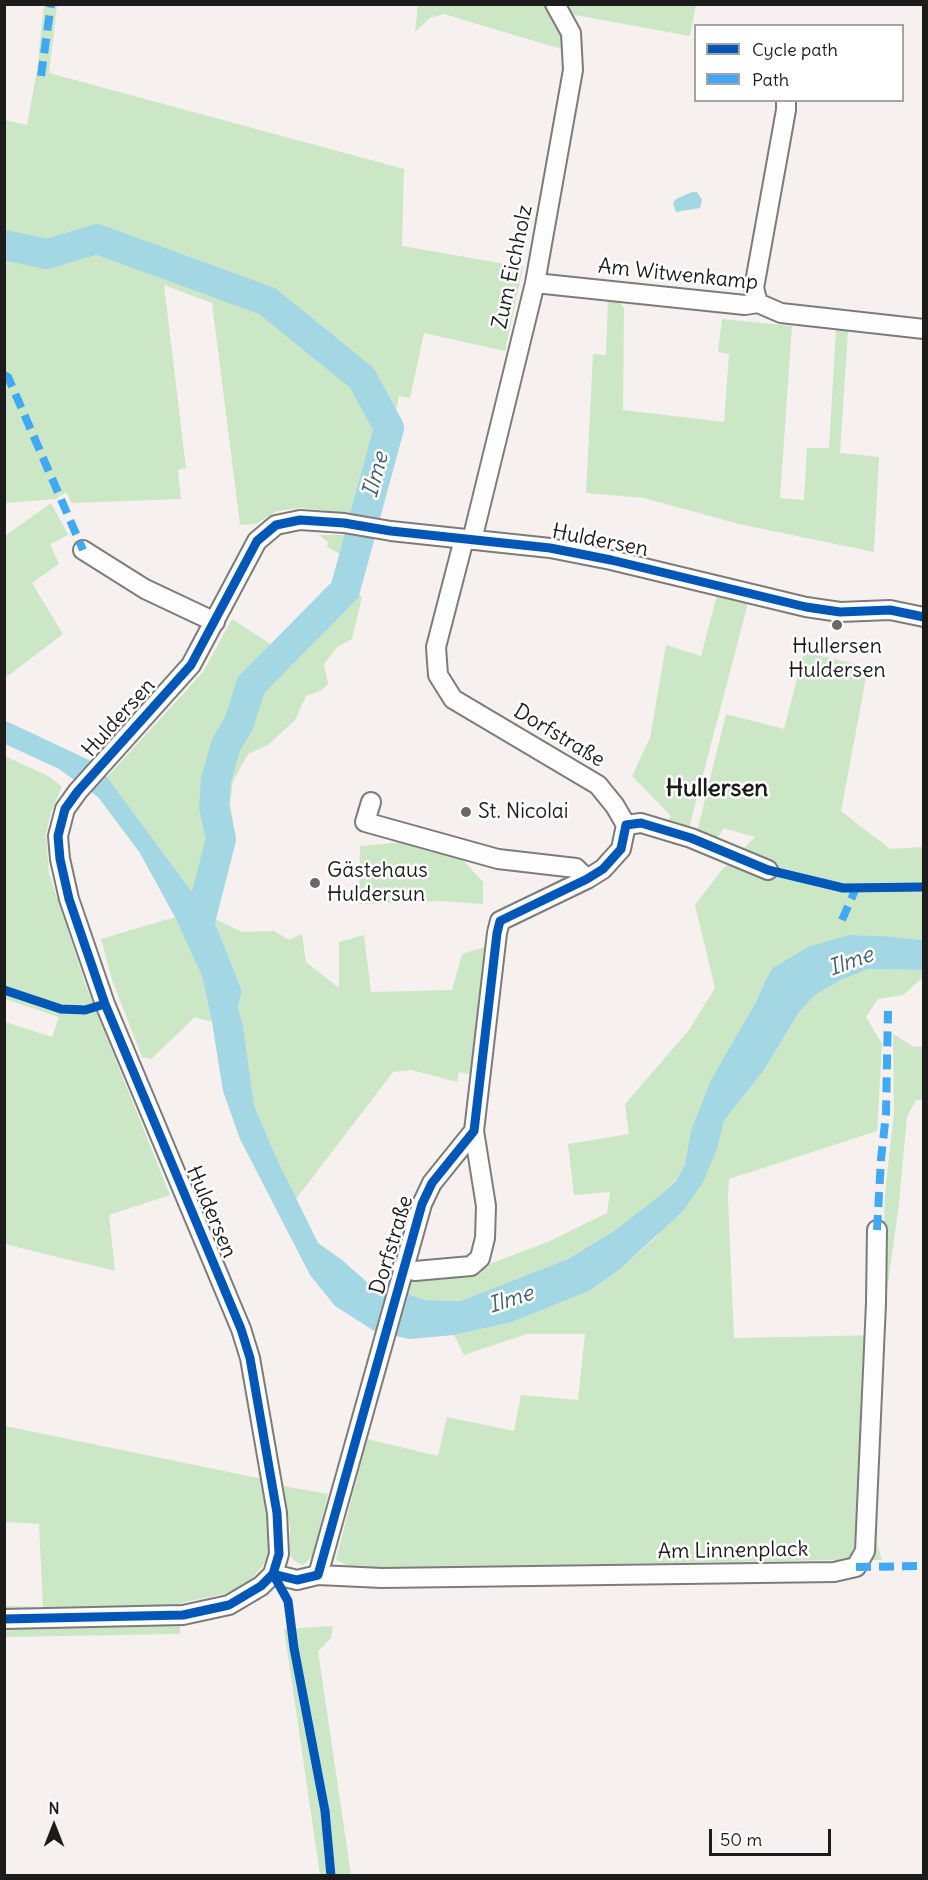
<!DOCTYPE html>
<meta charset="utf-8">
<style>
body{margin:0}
#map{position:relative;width:928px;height:1880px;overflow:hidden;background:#f6f0ef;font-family:Delius,sans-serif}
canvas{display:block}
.frame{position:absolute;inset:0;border:6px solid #1c1c1c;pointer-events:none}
.legend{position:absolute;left:694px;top:24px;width:210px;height:78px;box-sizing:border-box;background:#fff;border:2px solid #a4a4a4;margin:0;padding:8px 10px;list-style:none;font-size:18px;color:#1c1c1c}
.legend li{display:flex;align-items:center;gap:12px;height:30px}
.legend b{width:30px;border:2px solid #a4a4a4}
.north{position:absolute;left:24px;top:1796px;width:60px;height:60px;-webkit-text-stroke:4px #fff;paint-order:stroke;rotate:0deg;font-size:16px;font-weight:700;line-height:24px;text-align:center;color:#1c1c1c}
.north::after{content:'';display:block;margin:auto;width:21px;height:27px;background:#1c1c1c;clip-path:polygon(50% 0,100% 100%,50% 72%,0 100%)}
.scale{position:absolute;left:709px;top:1829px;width:122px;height:27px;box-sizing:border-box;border:3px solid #1c1c1c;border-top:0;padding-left:8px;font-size:18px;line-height:21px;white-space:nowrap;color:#1c1c1c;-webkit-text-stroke:4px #fff;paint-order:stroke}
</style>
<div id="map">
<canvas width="928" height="1880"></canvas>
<div class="frame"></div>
<ul class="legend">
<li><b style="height:8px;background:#0057b8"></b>Cycle path</li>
<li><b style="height:8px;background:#3fa9f5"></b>Path</li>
</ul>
<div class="north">N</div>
<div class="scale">50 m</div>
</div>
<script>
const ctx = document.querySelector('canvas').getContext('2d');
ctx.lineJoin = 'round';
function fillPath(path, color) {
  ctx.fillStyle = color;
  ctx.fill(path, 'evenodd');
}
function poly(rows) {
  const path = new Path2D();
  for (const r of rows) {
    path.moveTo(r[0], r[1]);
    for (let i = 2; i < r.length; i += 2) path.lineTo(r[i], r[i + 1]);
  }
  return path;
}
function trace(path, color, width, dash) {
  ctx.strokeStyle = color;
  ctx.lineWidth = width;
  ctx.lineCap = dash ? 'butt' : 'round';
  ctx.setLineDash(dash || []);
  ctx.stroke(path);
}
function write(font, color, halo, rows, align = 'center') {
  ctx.font = font + ' Delius,sans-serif';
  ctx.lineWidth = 5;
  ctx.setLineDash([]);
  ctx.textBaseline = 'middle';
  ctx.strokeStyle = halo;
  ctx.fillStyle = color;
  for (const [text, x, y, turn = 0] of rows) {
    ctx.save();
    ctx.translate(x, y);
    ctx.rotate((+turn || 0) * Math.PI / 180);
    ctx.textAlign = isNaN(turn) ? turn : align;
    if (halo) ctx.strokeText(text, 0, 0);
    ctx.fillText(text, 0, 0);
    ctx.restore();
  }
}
const green = poly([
 [44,5,57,5,49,73,404,169,402,246,523,267,505,351,424,333,410,398,399,396,386,466,373,516,301,508,277,511,256,524,240,525,212,303,164,285,186,468,178,470,181,499,72,503,66,492,56,499,5,503,5,120,27,125,37,70],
 [418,5,696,5,690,36,575,15,563,34,561,49,444,14,430,18,415,32],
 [608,298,617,299,624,308,623,410,724,422,729,354,718,352,722,319,792,326,780,498,804,500,807,448,829,448,836,330,848,331,840,453,879,457,874,552,739,524,644,498,586,493,593,354,606,355],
 [51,503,68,535,50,544,59,564,32,583,63,634,5,678,5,536],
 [319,535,348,535,370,539,363,563,351,587,362,597,352,639,337,647,324,664,328,684,322,690,306,696,295,720,268,745,248,754,233,781,230,803,235,834,213,918,242,932,274,931,289,940,302,934,306,962,339,988,339,942,364,935,371,992,452,990,462,954,485,947,485,969,473,1075,459,1072,457,1082,411,1070,393,1072,296,1199,275,1155,254,1105,243,1025,238,1007,242,991,213,918,196,891,191,892,107,777,203,672,232,619,275,647,290,635,334,586,343,567,344,556,327,547,328,542],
 [717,595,748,603,689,828,668,820,671,816,632,776,650,738,666,645,701,656],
 [804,652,868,667,841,811,890,849,923,847,923,940,883,936,849,935,765,981,756,1002,691,1131,685,1164,676,1180,658,1197,614,1231,568,1259,460,1301,425,1300,405,1293,408,1282,466,1273,550,1241,607,1213,610,1192,574,1195,568,1144,629,1134,625,1104,689,1030,715,988,695,905,721,871,755,837,723,828,718,838,697,832,726,714,784,729],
 [5,756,50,777,62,787,51,812,46,834,49,874,86,986,170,1195,109,1215,115,1271,5,1244,5,1022,52,1037,59,1017,5,999],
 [416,841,459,856,483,882,483,904,439,901,359,904,360,846],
 [175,917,202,976,212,1022,195,1017,151,1059,142,1057,112,980,101,939],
 [868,969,923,970,923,977,903,995,878,999,866,1017,882,1044,877,1131,729,1179,728,1198,734,1338,881,1335,885,1194,894,1112,893,1034,914,1047,923,1046,923,1100,916,1100,907,1117,899,1203,881,1335,877,1544,882,1560,836,1560,354,1569,336,1560,367,1439,438,1456,447,1417,514,1431,521,1395,578,1400,585,1334,527,1334,464,1355,454,1335,512,1322,589,1291,619,1270,655,1238,718,1146,724,1121,764,1070,799,1012,815,995,841,980],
 [5,1426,263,1479,271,1555,243,1590,180,1603,180,1634,5,1637,5,1606,43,1607,39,1524,5,1522],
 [283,1486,328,1494,314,1555,303,1565,293,1560,290,1552,290,1528],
 [333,1626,331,1638,318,1651,351,1875,320,1875,284,1629]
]);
const water = poly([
 [692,192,697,192,702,200,700,208,676,212,673,203,676,199],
 [4,720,91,761,107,777,191,891,196,891,213,918,242,991,238,1007,243,1025,254,1105,275,1155,318,1243,342,1260,376,1290,405,1293,425,1300,460,1301,568,1259,614,1231,658,1197,676,1181,685,1164,691,1131,711,1080,756,1002,765,981,773,968,808,947,849,935,883,936,923,940,923,970,868,969,841,980,815,995,799,1012,764,1070,724,1121,718,1146,703,1182,683,1211,619,1270,589,1291,512,1322,454,1335,410,1339,376,1332,335,1306,310,1275,240,1139,223,1091,212,1022,202,976,175,917,140,853,98,797,59,769,5,744]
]);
const river = poly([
 [4,245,47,254,97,239,267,301,362,378,389,428,345,590,251,685,239,723,226,745,216,780,214,807,221,839,199,925]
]);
const minor = poly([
 [535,283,745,305,758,303,781,313,924,329],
 [758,303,754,288,786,110,786,100],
 [472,540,535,283,573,70,571,33,555,4],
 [83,550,145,589,215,622],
 [371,802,365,822,498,859,576,868,587,879],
 [626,825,641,823,691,838,768,870],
 [402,1268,415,1271,471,1266,480,1258,485,1238,486,1206,474,1131],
 [273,1574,297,1580,318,1575,382,1578,834,1572,856,1567,865,1551,876,1303,877,1230],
 [318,1575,422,1204,432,1183,474,1131,497,933,500,921,587,879,603,869,621,849,626,825,615,806,598,785,453,699,438,675,436,647,464,539],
 [4,1619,183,1615,229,1605,261,1586,273,1574,279,1554,277,1513,250,1358,241,1329,105,1004,69,899,60,859,58,836,65,809,78,791,191,665,257,541,276,525,300,520,344,523,391,531,550,548,611,560,806,607,840,612,890,610,924,617]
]);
const quiet = poly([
 [41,76,51,4],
 [4,375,8,377,83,550],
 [842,920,856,888],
 [877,1230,881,1159,886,1114,888,1011],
 [856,1567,924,1566]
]);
const cycleway = poly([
 [4,990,61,1009,85,1010,105,1004],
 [273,1574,297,1580,318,1575,422,1204,432,1183,474,1131,497,933,500,921,587,879,603,869,621,849,626,825,641,823,691,838,768,870,843,888,924,887],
 [273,1574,288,1601,294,1648,325,1811,331,1876],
 [4,1619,183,1615,229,1605,261,1586,273,1574,279,1554,277,1513,250,1358,241,1329,105,1004,69,899,60,859,58,836,65,809,78,791,191,665,257,541,276,525,300,520,344,523,391,531,550,548,611,560,806,607,840,612,890,610,924,617]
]);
const markers = [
 [837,625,6,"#686666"],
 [466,812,6,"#686666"],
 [315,883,6,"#686666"]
];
const streetNames = [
 ["Zum Eichholz",513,267,-78],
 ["Am Witwenkamp",678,275,6],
 ["Huldersen",600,541,11],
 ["Huldersen",119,718,-48],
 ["Dorfstraße",559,736,31],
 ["Huldersen",211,1212,67],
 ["Dorfstraße",392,1245,-73],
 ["Am Linnenplack",733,1551,-1]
];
const poiNames = [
 ["Hullersen",837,647,"center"],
 ["Huldersen",837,671,"center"],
 ["St. Nicolai",478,812],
 ["Gästehaus",327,871],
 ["Huldersun",327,895]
];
const waterNames = [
 ["Ilme",376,475,-75],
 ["Ilme",851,962,-20],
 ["Ilme",511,1300,-18]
];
const quarterNames = [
 ["Hullersen",717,789]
];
fillPath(green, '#cce7c5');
fillPath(water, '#a3d7e3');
trace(river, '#a3d7e3', 30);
trace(minor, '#7e7b7b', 22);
trace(minor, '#fefdfd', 18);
trace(quiet, '#3fa9f5', 8, [15, 8]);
trace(cycleway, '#0057b8', 9);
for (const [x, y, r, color] of markers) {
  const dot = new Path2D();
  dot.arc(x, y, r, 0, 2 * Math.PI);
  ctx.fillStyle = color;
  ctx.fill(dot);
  trace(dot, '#fff', 2);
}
write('21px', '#1c1c1c', '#fff', streetNames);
write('21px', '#1c1c1c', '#fff', poiNames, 'left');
write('italic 22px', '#44626a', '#fff', waterNames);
write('bold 24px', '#1c1c1c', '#fff', quarterNames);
</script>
